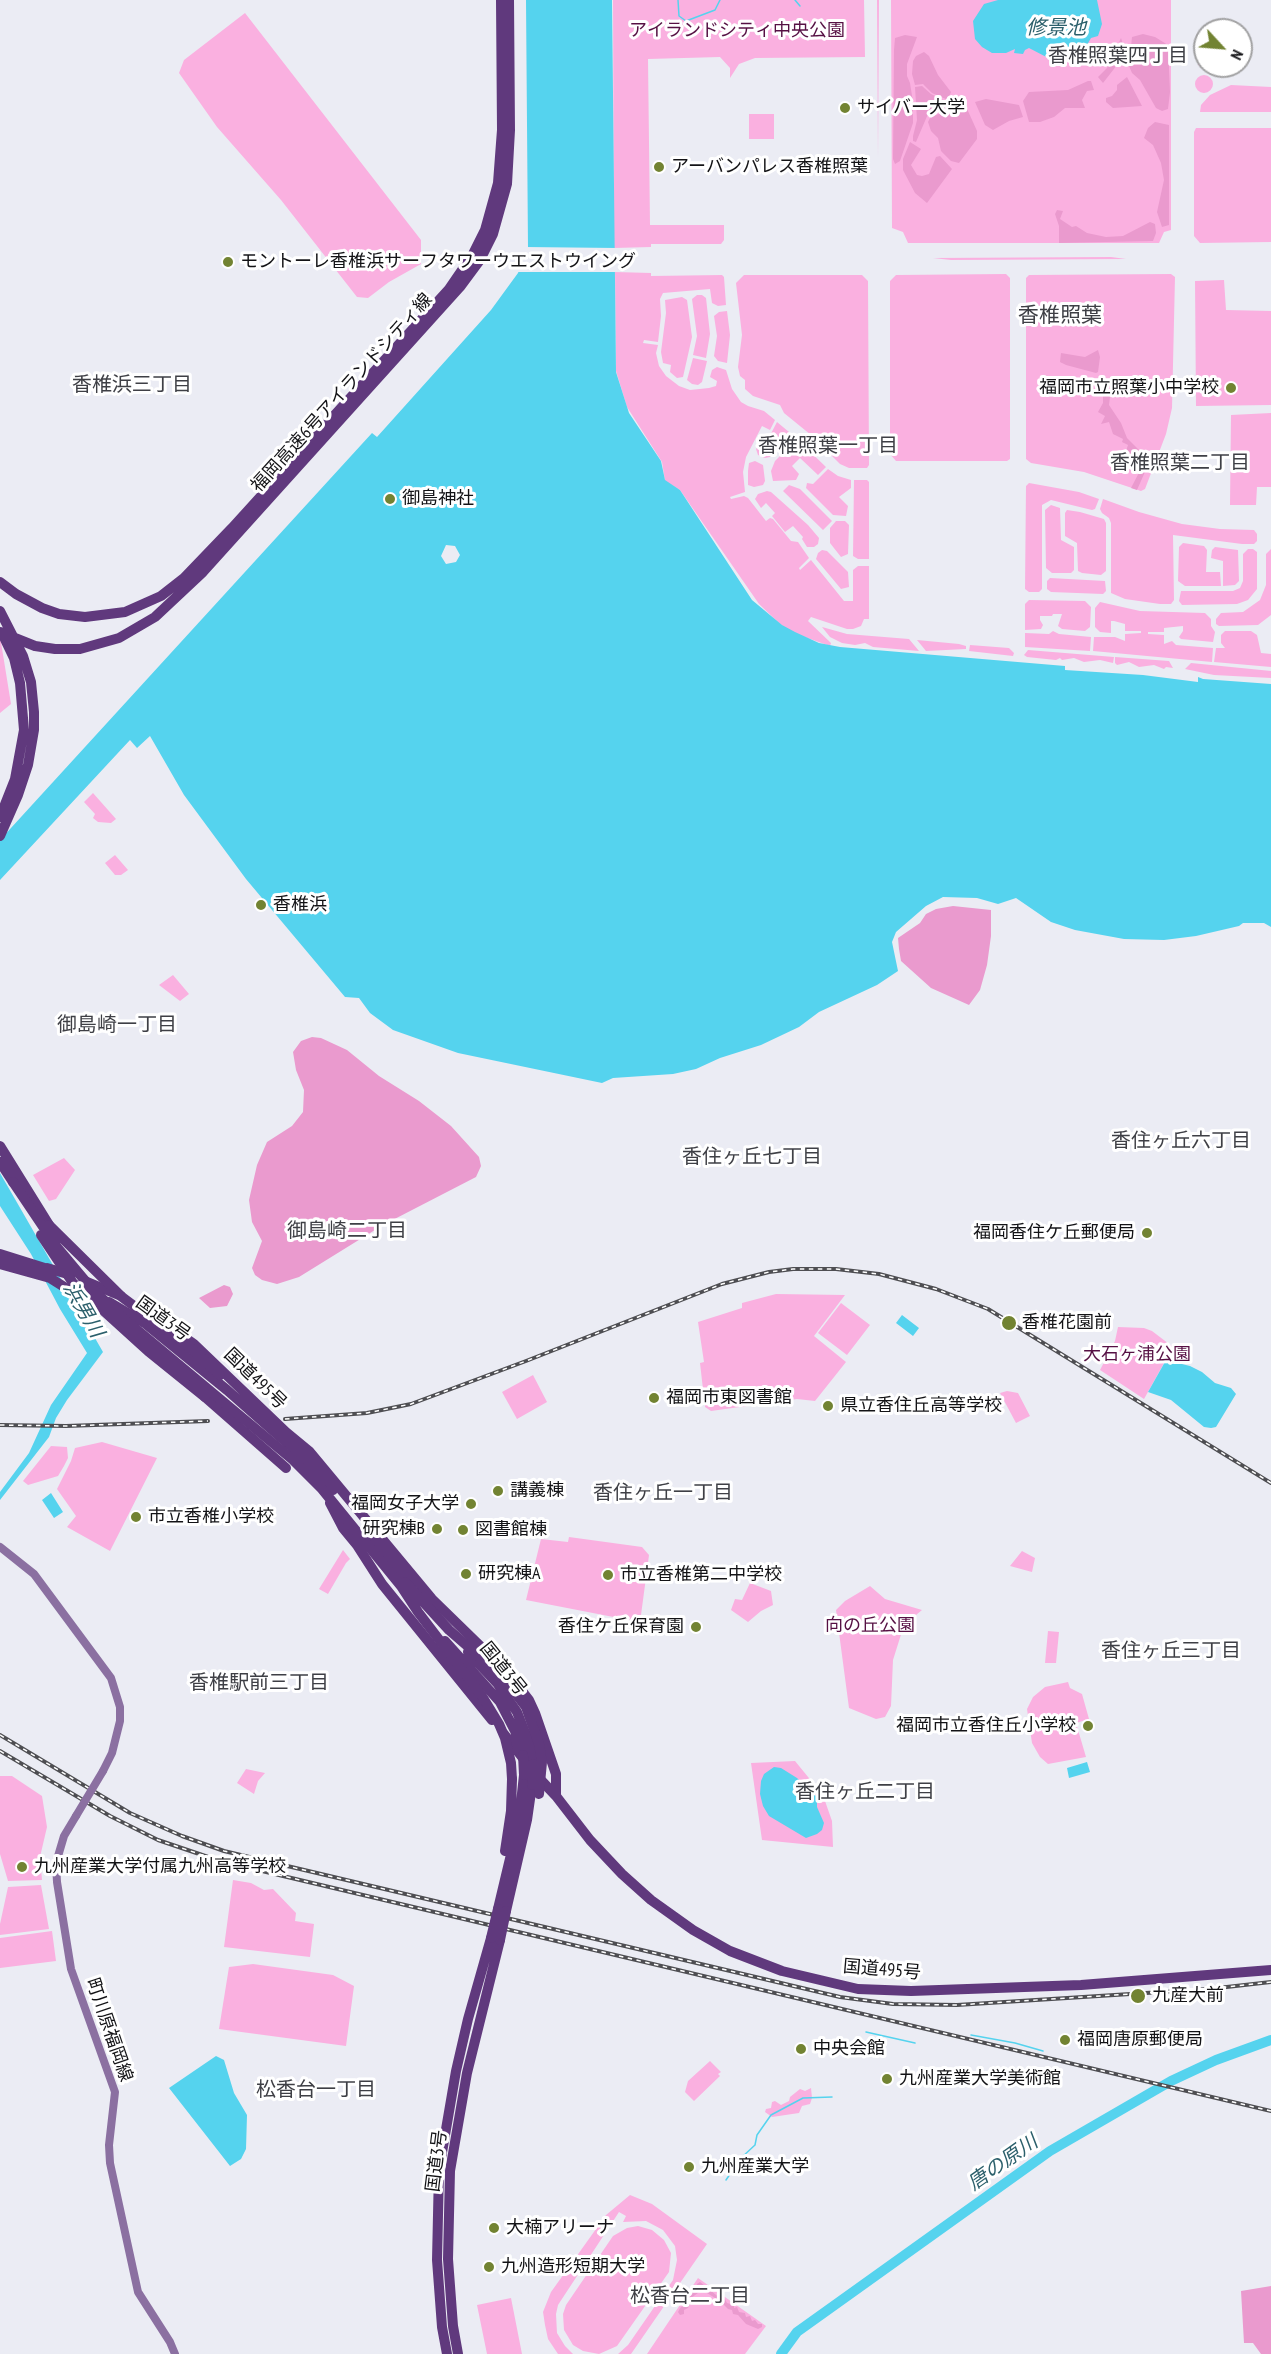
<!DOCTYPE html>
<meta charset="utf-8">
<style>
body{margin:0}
#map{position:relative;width:1271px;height:2354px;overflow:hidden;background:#ebecf4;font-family:"PT Sans Narrow",sans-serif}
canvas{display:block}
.north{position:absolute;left:1193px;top:18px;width:60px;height:60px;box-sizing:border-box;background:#fff;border:2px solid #a1a1a2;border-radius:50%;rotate:116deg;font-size:16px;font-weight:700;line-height:24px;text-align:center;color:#131316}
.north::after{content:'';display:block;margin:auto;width:21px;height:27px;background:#728332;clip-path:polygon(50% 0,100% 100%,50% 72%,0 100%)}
</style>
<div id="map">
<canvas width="1271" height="2354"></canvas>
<div class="north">N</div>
</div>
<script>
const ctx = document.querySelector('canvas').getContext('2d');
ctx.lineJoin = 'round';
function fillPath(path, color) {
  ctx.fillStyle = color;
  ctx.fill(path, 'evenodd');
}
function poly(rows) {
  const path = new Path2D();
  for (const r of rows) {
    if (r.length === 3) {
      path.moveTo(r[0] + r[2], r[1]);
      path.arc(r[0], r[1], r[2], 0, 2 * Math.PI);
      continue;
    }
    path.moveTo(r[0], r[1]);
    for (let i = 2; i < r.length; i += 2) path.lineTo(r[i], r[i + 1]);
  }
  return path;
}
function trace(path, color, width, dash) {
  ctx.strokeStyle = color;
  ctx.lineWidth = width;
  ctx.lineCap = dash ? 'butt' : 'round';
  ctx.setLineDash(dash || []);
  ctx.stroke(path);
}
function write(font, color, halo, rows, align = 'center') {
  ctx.font = font + ' "PT Sans Narrow","Noto Sans JP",sans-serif';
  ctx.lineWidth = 6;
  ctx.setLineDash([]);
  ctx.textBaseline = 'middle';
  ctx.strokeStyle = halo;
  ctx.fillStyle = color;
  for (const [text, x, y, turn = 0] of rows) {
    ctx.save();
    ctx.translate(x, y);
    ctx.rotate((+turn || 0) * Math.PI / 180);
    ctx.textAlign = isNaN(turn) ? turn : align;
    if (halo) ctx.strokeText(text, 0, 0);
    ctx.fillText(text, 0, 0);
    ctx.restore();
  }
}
const green = poly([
 [613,0,864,0,865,57,755,58,739,64,730,78,730,68,720,57,648,59,650,225,724,225,724,240,721,244,651,244,651,247,614,248],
 [877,0,879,0,878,159],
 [891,0,1171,0,1171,230,1164,232,1159,243,908,243,903,232,892,228],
 [245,13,421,240,421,264,389,282,368,298,357,297,281,200,217,127,179,73,184,60],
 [1205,54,1205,66,1227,66,1226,73,1222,77,1198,65,1198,55],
 [1204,84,9],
 [1231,85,1271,87,1271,112,1200,112,1201,105,1210,95],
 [749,114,774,114,774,139,749,139],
 [1196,128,1271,128,1271,242,1200,243,1194,236,1194,132],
 [1111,257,1126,259,951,260,933,258],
 [615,272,651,273,651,276,722,275,724,277,726,305,718,306,712,303,710,289,663,293,660,299,661,316,658,342,644,340,643,343,658,345,656,353,659,366,666,376,679,386,690,390,709,388,716,386,717,381,710,377,712,370,717,367,726,370,732,389,741,402,748,406,764,411,775,420,770,430,762,426,746,457,743,472,745,492,730,497,731,499,744,496,748,498,766,521,770,518,773,519,791,541,798,542,809,558,799,568,800,570,811,560,844,601,853,601,853,570,858,566,869,566,869,619,864,619,861,626,853,629,847,629,811,617,808,621,831,643,830,646,796,634,781,625,759,604,680,490,665,481,662,462,627,407,616,371],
 [1006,274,1010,278,1010,459,1007,461,896,461,890,454,890,281,896,275],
 [1171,274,1175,277,1172,408,1166,434,1145,489,1141,491,1084,472,1031,463,1026,459,1026,278,1029,275],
 [744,275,862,275,868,281,869,465,867,468,849,468,840,464,811,435,784,413,780,405,753,396,745,389,745,380,740,376,738,367,742,335,736,283],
 [1224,280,1226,310,1271,311,1271,405,1196,406,1195,281],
 [697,295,702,295,706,298,710,334,706,358,693,355,697,336,692,299],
 [682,297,687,300,692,337,683,377,677,378,670,372,671,365,663,363,661,352,666,313,665,300],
 [727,311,730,335,727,363,718,361,714,356,717,336,714,316,719,312],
 [693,358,707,361,702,382,698,385,692,384,687,380],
 [1271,413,1271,487,1257,487,1256,505,1230,505,1231,415],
 [777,422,789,432,784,443,770,457,765,458,758,455,756,449,761,443,765,445],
 [797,439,826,467,818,475,800,458,792,466,799,474,796,480,773,481,771,471,775,461],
 [755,461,763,465,765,481,763,485,754,487,748,485,748,471,749,463],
 [828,469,838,476,851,480,851,488,839,497,848,506,846,516,833,515,806,488,807,483,813,484],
 [854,480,867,480,869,482,869,559,858,559,853,556],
 [1029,483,1079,492,1099,499,1095,509,1092,510,1051,500,1042,505,1042,589,1039,592,1029,592,1025,589,1026,486],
 [789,485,800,489,832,521,823,530,783,491],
 [767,491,771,492,808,525,819,538,818,544,814,547,807,547,802,539,803,537,793,526,785,532,772,516,775,513,766,503,761,508,755,499,758,494],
 [1103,499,1139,512,1182,524,1220,529,1254,530,1257,534,1257,541,1254,544,1242,544,1173,535,1174,600,1171,604,1160,604,1125,599,1111,593,1111,523,1109,518,1102,513,1100,509],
 [1051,505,1060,508,1061,540,1074,547,1074,570,1071,573,1052,573,1046,568,1045,510],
 [1067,510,1080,512,1104,519,1106,523,1106,571,1101,575,1082,573,1078,571,1077,543,1065,536,1065,513],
 [836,521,845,521,849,525,848,554,841,557,830,543,830,528],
 [1183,543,1204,546,1207,550,1206,572,1220,572,1221,586,1185,586,1178,581,1179,547],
 [1215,547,1238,550,1239,581,1235,585,1223,586,1223,561,1211,558,1212,550],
 [1248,549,1253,549,1257,552,1257,589,1248,600,1237,604,1182,605,1179,601,1181,591,1233,591,1240,588,1243,581,1243,554],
 [1271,549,1271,615,1258,625,1219,626,1216,624,1216,619,1221,613,1243,612,1260,600,1266,585,1266,554],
 [822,550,827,551,848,572,849,587,841,589,816,559,818,553],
 [1050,578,1105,581,1106,591,1103,594,1051,592,1047,589,1047,581],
 [1029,600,1085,601,1091,607,1090,627,1085,631,1062,629,1058,626,1062,614,1053,614,1052,616,1040,616,1040,620,1043,625,1041,629,1025,630,1025,604],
 [1100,602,1140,611,1205,613,1211,619,1211,626,1215,632,1213,642,1181,639,1179,637,1183,631,1183,626,1164,628,1164,632,1148,632,1148,634,1164,635,1164,644,1172,641,1176,645,1213,648,1212,662,1093,651,1094,637,1115,637,1125,641,1125,634,1141,633,1141,631,1125,631,1125,624,1114,621,1111,621,1111,633,1100,632,1095,627,1095,608],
 [822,627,847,634,909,639,919,651,873,647,865,643,855,645,842,643,830,637],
 [1053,631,1059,634,1091,637,1090,651,1025,647,1025,633,1049,634],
 [1225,631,1251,631,1257,635,1261,653,1271,654,1271,667,1214,662,1216,648,1225,648,1221,643,1221,635],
 [0,636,11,704,0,713],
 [917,640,959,644,966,646,966,649,926,651],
 [970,645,1009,648,1014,653,1013,656,969,651],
 [1028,650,1114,657,1113,663,1100,660,1084,662,1074,658,1062,660,1060,658,1056,660,1027,657,1024,655],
 [1115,657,1169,661,1173,668,1166,667,1164,669,1154,665,1139,667,1129,662,1117,665,1115,663],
 [1191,663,1271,671,1271,678,1214,675,1185,669],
 [93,793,116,819,111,823,98,822,93,818,95,814,84,802],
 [115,855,128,870,121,875,115,875,105,863],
 [173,975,189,994,180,1001,159,985],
 [64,1158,75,1170,56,1199,49,1201,33,1175],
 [776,1294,845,1295,814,1336,846,1362,815,1401,797,1399,711,1411,705,1407,700,1363,704,1362,698,1322,742,1308,742,1303],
 [841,1303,870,1325,847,1355,818,1333],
 [1118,1327,1144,1328,1152,1331,1173,1347,1144,1399,1100,1370,1115,1341],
 [533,1375,547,1402,517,1419,502,1392],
 [1007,1391,1018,1393,1030,1416,1016,1423,1000,1393],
 [102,1442,157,1458,110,1551,67,1527,76,1516,57,1489,71,1461,75,1448],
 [51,1446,67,1447,68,1458,64,1466,58,1476,28,1485,23,1481],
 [569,1537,642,1547,649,1555,641,1615,634,1621,526,1600,541,1539,568,1542],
 [343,1550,350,1559,346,1563,328,1594,319,1589],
 [1022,1551,1035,1558,1032,1572,1010,1566],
 [750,1583,771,1591,773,1605,761,1611,748,1622,731,1610,735,1599,742,1600],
 [870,1586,885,1599,922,1610,904,1625,893,1660,891,1706,885,1717,876,1719,849,1708,836,1610,845,1601],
 [1048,1631,1059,1632,1056,1663,1045,1663],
 [1068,1682,1070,1688,1082,1694,1089,1719,1076,1723,1086,1757,1048,1764,1040,1757,1032,1743,1027,1709,1033,1697,1045,1687],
 [795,1761,813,1783,825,1801,832,1821,833,1847,762,1840,751,1763],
 [246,1769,265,1773,258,1781,254,1794,237,1783],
 [0,1776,12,1776,42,1796,47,1827,40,1857,42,1880,8,1881,0,1854],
 [233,1880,251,1883,264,1890,273,1889,296,1913,295,1921,314,1924,310,1957,224,1947],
 [41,1885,49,1929,0,1935,0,1924,8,1887],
 [52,1931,56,1961,0,1968,0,1938],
 [253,1964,333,1975,354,1986,346,2046,219,2029,229,1967],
 [710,2061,721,2072,718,2074,720,2076,694,2101,685,2092,688,2081],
 [811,2088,812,2098,810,2104,802,2106,799,2113,772,2117,765,2112,766,2109,771,2108,772,2102,775,2101,781,2105,789,2101,790,2097,800,2089,805,2091],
 [630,2195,652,2204,707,2244,631,2354,618,2354,628,2345,673,2280,677,2260,675,2246,663,2230,646,2221,623,2222,626,2216,619,2212,558,2305,556,2314,557,2333,565,2346,573,2354,558,2354,548,2339,545,2325,543,2312,551,2292,606,2215],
 [638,2226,652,2230,664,2240,671,2253,669,2272,617,2346,599,2354,583,2351,573,2345,564,2330,563,2314,566,2305,613,2236,627,2228],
 [698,2278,766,2326,745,2354,647,2354],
 [511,2298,522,2354,487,2354,477,2305]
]);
const forest = poly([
 [1143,34,1155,37,1168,45,1170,92,1168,109,1162,111,1156,108,1140,80,1132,73,1129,66,1132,37],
 [905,35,917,37,907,64,907,76,910,83,913,102,913,123,900,161,895,164,893,159,894,50,895,38],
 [1121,38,1123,44,1117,65,1103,83,1098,77,1107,68],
 [924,52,929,56,938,75,951,92,948,100,932,93,923,84,915,85,912,74,913,61,916,56],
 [1127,77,1142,106,1113,108,1106,102,1106,98,1112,96,1117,90,1117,85],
 [1088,81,1091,81,1094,90,1087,91,1082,100,1085,108,1065,108,1054,117,1040,122,1029,122,1023,101,1029,92,1068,90],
 [922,86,931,94,947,102,945,109,928,114,916,142,913,141,913,136,917,120,915,87],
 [955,96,964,102,977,131,977,139,959,163,951,161,941,151,938,138,931,131,928,122,931,116,947,112],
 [986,99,1019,105,1023,117,1009,121,993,130,985,125,975,102],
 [1155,122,1169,125,1169,225,1162,227,1157,212,1164,180,1161,163,1153,145,1144,138,1148,128],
 [910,142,921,149,911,165,917,175,922,176,929,174,936,157,940,156,952,169,927,203,915,193,903,170,903,159],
 [1057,210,1063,211,1060,219,1072,227,1076,226,1087,233,1106,237,1123,236,1150,222,1155,224,1156,233,1153,241,1059,243,1059,226,1055,214],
 [1098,350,1100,357,1098,372,1096,373,1066,365,1060,362,1061,353,1085,357],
 [1107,387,1110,397,1109,405,1121,423,1127,438,1142,453,1148,465,1137,490,1131,488,1144,463,1128,454,1126,451,1128,445,1122,442,1123,439,1113,434,1109,422,1101,424,1105,416,1098,412,1103,403,1103,390],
 [953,906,991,910,991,936,987,965,980,990,969,1005,931,988,901,961,899,949,898,938,920,923,926,914,936,909],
 [312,1037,321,1038,347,1050,379,1076,419,1101,451,1126,479,1157,481,1166,476,1177,383,1225,299,1277,277,1284,262,1280,255,1275,252,1268,262,1241,252,1222,249,1200,257,1165,267,1142,292,1126,303,1112,304,1090,296,1070,293,1052,301,1041],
 [224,1285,230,1287,233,1294,227,1306,210,1308,199,1298],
 [700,2282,721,2299,725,2299,727,2303,734,2305,734,2308,737,2307,739,2312,745,2313,746,2317,750,2316,752,2321,755,2320,758,2324,762,2324,762,2327,758,2329,746,2324,738,2315,733,2314,732,2310,728,2309,720,2301,702,2290,691,2298,693,2300,688,2308,684,2310,684,2314,680,2315,678,2312,680,2308,686,2303,685,2300,690,2297,691,2292,694,2291,697,2284],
 [1271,2286,1271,2354,1261,2354,1253,2343,1244,2343,1241,2291]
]);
const water = poly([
 [526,0,612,0,616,372,629,413,661,461,665,480,680,490,752,600,782,625,795,632,819,643,840,647,1065,666,1065,670,1143,675,1198,682,1198,677,1203,679,1271,684,1271,927,1264,923,1243,923,1239,926,1196,936,1164,940,1124,939,1075,930,1051,922,1016,898,998,904,977,898,943,897,926,906,896,932,892,942,898,971,877,985,819,1012,799,1027,761,1045,720,1058,696,1069,673,1074,613,1078,602,1083,458,1053,393,1030,370,1013,359,998,345,997,246,879,184,795,150,736,137,748,130,740,0,880,0,840,372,433,377,437,491,310,518,273,528,248],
 [446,545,455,546,460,555,456,562,446,564,441,556],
 [998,0,1097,0,1102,24,1098,36,1091,38,1083,52,1068,58,1065,55,1054,61,1029,48,1025,50,1023,54,1014,53,1015,49,1006,53,992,53,982,47,975,39,973,21,984,4],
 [0,1173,103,1352,67,1400,56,1418,49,1437,0,1500,0,1492,29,1453,51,1405,87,1353,60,1309,31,1254,0,1206],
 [902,1315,919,1328,913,1336,896,1323],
 [1166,1360,1190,1366,1202,1372,1215,1383,1231,1388,1236,1394,1216,1427,1211,1428,1204,1427,1171,1400,1148,1392],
 [51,1493,63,1512,54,1518,42,1500],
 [1087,1762,1090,1772,1069,1778,1067,1768],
 [774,1767,781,1768,797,1778,817,1797,817,1807,824,1823,822,1830,817,1834,806,1838,769,1816,763,1806,760,1794,761,1781,764,1774],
 [216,2056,224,2060,234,2093,247,2115,246,2149,241,2159,230,2166,169,2088]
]);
const pier = poly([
 [525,247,617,248,617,272,515,272]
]);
const stream = poly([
 [678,0,679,16,686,21,715,10,720,0],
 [795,0,800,6],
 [866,2032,915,2043],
 [971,2035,1015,2043,1043,2051],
 [726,2180,741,2158,755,2145,757,2135,771,2115,803,2098,832,2097]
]);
const river = poly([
 [781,2354,797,2332,1050,2151,1171,2081,1216,2060,1271,2040]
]);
const secondary = poly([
 [0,1547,34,1574,111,1678,120,1707,120,1721,112,1753,103,1771],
 [76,1816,64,1836,56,1863,57,1882,71,1969,115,2092,109,2145,110,2163,138,2292,170,2342,175,2354]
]);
const highway = poly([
 [0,582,16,594,42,608,59,614,85,617,125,612,161,596,184,578,232,528,449,289,473,254,485,230,498,183,502,130,501,0],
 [0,611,23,656,31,682,34,712,34,730,28,765,18,795,0,836],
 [0,632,35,646,55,649,80,649,119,638,155,617,203,572,460,287,480,260,493,234,507,184,510,130,509,0],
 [0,817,15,779,24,730,20,683,14,658,2,633],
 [0,1146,49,1225],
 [0,1162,13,1182],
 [0,1254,51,1270],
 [0,1264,50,1278,93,1305],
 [47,1268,71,1275],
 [85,1281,121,1296],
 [109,1302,146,1324,227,1390,304,1458,333,1490],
 [140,1306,194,1344,286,1432,309,1451,432,1599,508,1673,529,1700,535,1713,556,1774,556,1796],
 [205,1397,286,1468],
 [330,1503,343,1528,357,1545,382,1584,492,1720],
 [369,1535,411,1589],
 [445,1641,500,1702,515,1731,522,1752],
 [468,1652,497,1683,517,1712,530,1745,533,1764],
 [504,1734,526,1762],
 [538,1777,556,1796,590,1840,622,1874,651,1900,693,1930,730,1951,782,1971,858,1989,911,1991,1081,1985,1271,1970],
 [505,1851,511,1811,512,1779],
 [498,1909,519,1821,524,1775],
 [506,1911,527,1820,532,1785],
 [447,2354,442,2327,437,2260,439,2170,456,2071,468,2019,491,1938],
 [458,2354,453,2326,448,2259,450,2171,467,2073,500,1940]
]);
const rail = poly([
 [285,1419,367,1413,411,1404,526,1361,722,1284,769,1272,793,1269,836,1269,879,1274,936,1289,988,1309,1271,1483],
 [0,1425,66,1426,208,1421],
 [0,1735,130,1813,182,1836,224,1851,840,1997,893,2004,957,2005,1209,1989,1271,1982],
 [0,1751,110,1816,158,1840,220,1861,1271,2111]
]);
const secondaryBridge = poly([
 [76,1816,103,1771]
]);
const highwayBridge = poly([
 [13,1182,56,1246,92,1289,123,1318,293,1460,322,1489,401,1586,418,1612,482,1696,499,1724,505,1738,511,1763,512,1779],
 [49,1225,122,1297,194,1351,220,1375],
 [41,1235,73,1283,148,1351,205,1397],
 [405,1582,449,1630,503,1677,526,1707,539,1744,542,1762,539,1794],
 [523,1755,524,1775],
 [532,1785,533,1764],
 [491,1938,498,1909],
 [500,1940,506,1911]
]);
const markers = [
 [845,108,6,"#728332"],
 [659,167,6,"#728332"],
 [228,262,6,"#728332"],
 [1231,388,6,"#728332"],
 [390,499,6,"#728332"],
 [261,905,6,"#728332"],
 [1147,1233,6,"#728332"],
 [1009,1323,8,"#728332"],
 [654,1398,6,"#728332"],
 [828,1406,6,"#728332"],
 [498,1491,6,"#728332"],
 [471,1504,6,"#728332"],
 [136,1517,6,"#728332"],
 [437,1529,6,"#728332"],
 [463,1530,6,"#728332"],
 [466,1574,6,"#728332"],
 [608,1575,6,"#728332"],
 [696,1627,6,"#728332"],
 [1088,1726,6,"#728332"],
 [22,1867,6,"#728332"],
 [1138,1996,8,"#728332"],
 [1065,2040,6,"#728332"],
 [801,2049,6,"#728332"],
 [887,2079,6,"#728332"],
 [689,2167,6,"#728332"],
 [494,2228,6,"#728332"],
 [489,2267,6,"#728332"]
];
const parkNames = [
 ["アイランドシティ中央公園",737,31],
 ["大石ヶ浦公園",1137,1355],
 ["向の丘公園",870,1626]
];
const poiNames = [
 ["サイバー大学",857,108],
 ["アーバンパレス香椎照葉",671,167],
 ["モントーレ香椎浜サーフタワーウエストウイング",240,262],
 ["福岡市立照葉小中学校",1219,388,"right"],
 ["御島神社",402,499],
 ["香椎浜",273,905],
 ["福岡香住ケ丘郵便局",1135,1233,"right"],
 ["香椎花園前",1022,1323],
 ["福岡市東図書館",666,1398],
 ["県立香住丘高等学校",840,1406],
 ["講義棟",510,1491],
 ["福岡女子大学",459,1504,"right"],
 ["市立香椎小学校",148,1517],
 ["研究棟B",425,1529,"right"],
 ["図書館棟",475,1530],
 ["研究棟A",478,1574],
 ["市立香椎第二中学校",620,1575],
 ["香住ケ丘保育園",684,1627,"right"],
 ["福岡市立香住丘小学校",1076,1726,"right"],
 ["九州産業大学付属九州高等学校",34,1867],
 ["九産大前",1152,1996],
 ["福岡唐原郵便局",1077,2040],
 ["中央会館",813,2049],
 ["九州産業大学美術館",899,2079],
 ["九州産業大学",701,2167],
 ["大楠アリーナ",506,2228],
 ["九州造形短期大学",501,2267]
];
const streetNames = [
 ["福岡高速6号アイランドシティ線",342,393,-48],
 ["国道3号",163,1319,36],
 ["国道495号",255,1379,44],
 ["国道3号",503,1669,51],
 ["国道495号",882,1970,5],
 ["町川原福岡線",109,2030,71],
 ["国道3号",437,2161,-83]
];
const waterNames = [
 ["修景池",1056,28],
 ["浜男川",83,1310,60],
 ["唐の原川",1003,2163,-35]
];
const neighbourhoodNames = [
 ["香椎照葉四丁目",1118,56],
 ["香椎浜三丁目",132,385],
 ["香椎照葉一丁目",828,446],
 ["香椎照葉二丁目",1180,463],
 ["御島崎一丁目",117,1025],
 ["香住ヶ丘六丁目",1181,1141],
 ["香住ヶ丘七丁目",752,1157],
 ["御島崎二丁目",347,1231],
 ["香住ヶ丘一丁目",663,1493],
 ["香住ヶ丘三丁目",1171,1651],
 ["香椎駅前三丁目",259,1683],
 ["香住ヶ丘二丁目",865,1792],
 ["松香台一丁目",316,2090],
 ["松香台二丁目",690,2296]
];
const quarterNames = [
 ["香椎照葉",1060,316]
];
fillPath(green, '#fab0e0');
fillPath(forest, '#ea9ace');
fillPath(water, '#55d3ee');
fillPath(pier, '#ebecf4');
trace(stream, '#55d3ee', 1.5);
trace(river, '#55d3ee', 10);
trace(secondary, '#8b70a1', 8);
trace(highway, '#60397d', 10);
trace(rail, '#4e4e52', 4);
trace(rail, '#fff', 1.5, [4.5]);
trace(secondaryBridge, '#8b70a1', 8);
trace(highwayBridge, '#60397d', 10);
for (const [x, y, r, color] of markers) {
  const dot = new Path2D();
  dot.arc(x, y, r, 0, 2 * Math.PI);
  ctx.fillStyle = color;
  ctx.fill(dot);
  trace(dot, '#fff', 2);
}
write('18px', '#561044', '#fff', parkNames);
write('18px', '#131316', '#fff', poiNames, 'left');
write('18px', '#131316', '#fff', streetNames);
write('italic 20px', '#2b5f6b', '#fff', waterNames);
write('20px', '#3e3f45', '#fff', neighbourhoodNames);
write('21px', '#3e3f45', '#fff', quarterNames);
</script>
